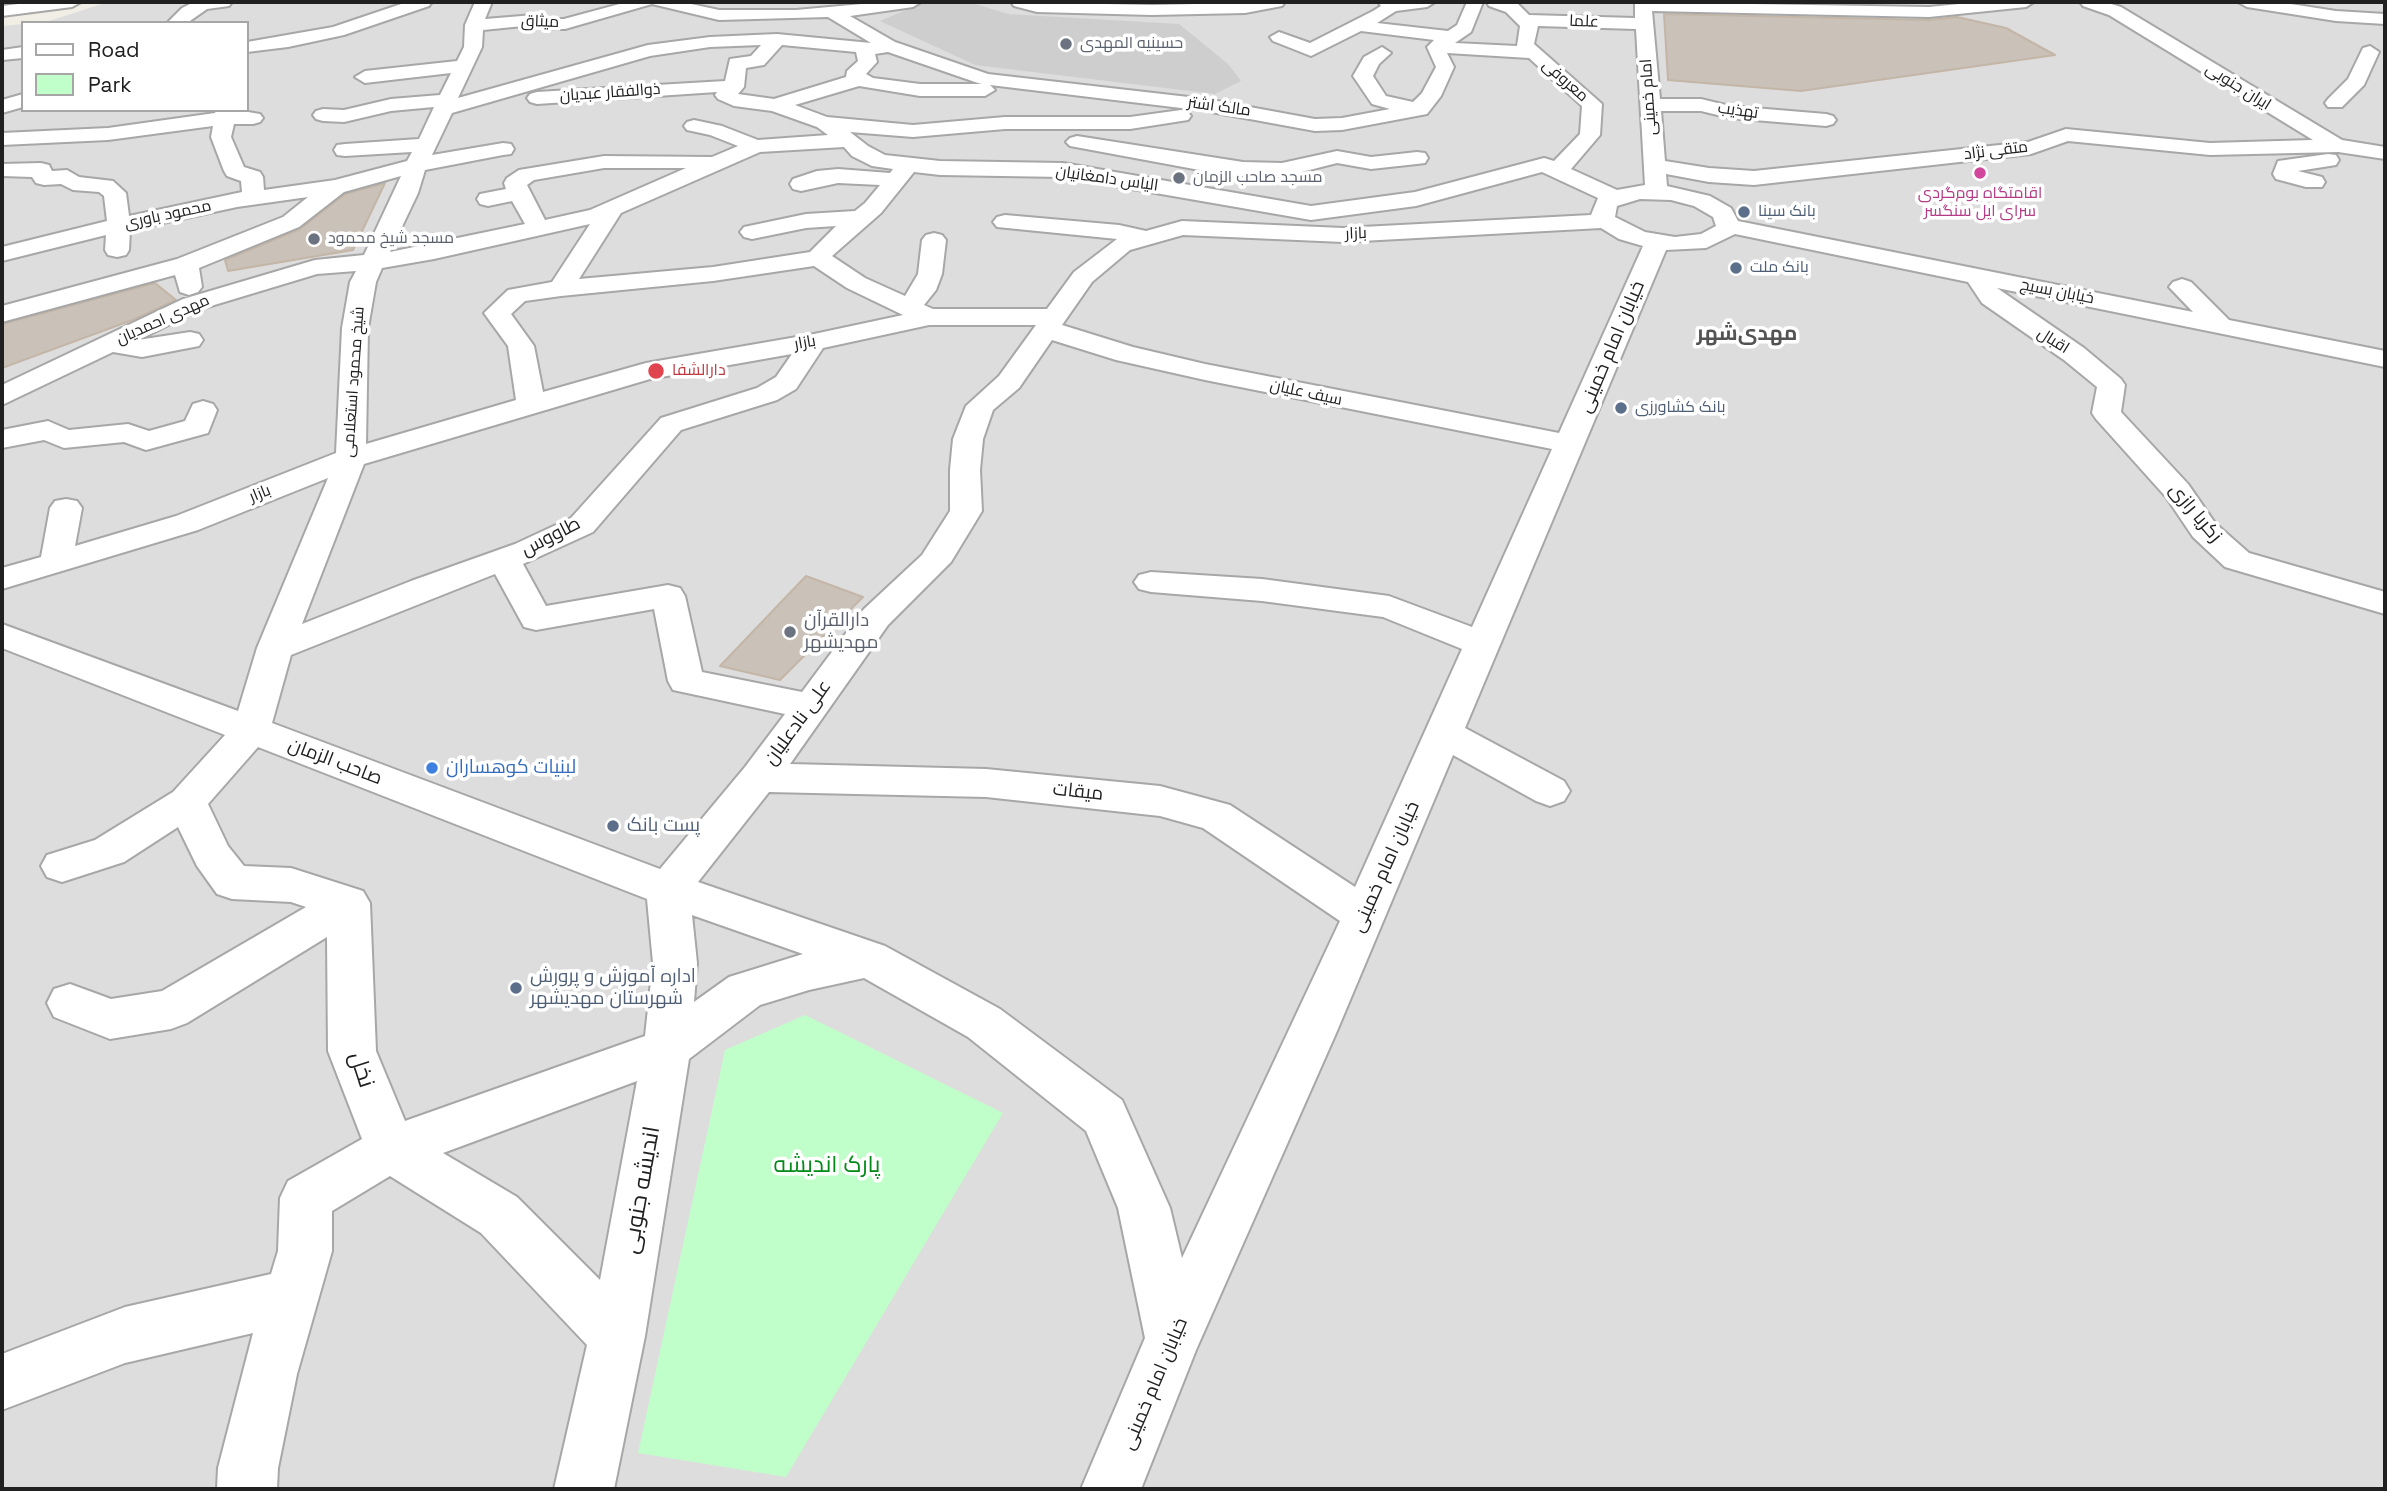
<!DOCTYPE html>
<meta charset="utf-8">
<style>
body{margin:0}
#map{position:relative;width:2387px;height:1491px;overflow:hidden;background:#f1eee6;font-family:"Space Grotesk",sans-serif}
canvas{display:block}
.frame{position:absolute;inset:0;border:4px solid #202020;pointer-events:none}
.legend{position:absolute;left:21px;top:21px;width:228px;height:91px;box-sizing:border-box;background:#fff;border:2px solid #a6a6a6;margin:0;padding:9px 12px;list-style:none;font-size:21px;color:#202020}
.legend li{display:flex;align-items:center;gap:14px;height:35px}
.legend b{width:35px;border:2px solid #a6a6a6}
</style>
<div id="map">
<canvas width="2387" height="1491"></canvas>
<div class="frame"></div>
<ul class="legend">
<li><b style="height:9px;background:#fff"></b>Road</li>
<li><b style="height:19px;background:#c0feca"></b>Park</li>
</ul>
</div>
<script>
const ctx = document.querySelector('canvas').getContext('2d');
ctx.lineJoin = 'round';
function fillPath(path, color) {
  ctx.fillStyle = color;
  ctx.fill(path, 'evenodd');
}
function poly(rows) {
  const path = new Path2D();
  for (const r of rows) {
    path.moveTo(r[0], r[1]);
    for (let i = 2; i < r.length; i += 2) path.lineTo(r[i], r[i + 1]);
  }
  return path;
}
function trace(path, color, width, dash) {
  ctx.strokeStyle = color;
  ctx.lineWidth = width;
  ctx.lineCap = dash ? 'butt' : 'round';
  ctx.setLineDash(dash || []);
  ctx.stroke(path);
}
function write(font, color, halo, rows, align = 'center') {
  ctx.font = font + ' "Space Grotesk",Cairo,sans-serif';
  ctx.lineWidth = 7;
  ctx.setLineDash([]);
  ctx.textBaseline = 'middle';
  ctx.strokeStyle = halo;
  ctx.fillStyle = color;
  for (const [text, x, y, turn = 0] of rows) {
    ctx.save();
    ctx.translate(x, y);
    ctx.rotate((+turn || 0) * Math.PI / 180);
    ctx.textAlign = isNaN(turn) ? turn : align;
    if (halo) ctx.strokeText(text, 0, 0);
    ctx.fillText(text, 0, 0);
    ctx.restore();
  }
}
const residential = poly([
 [108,2,2385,2,2385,1489,2,1489,2,26,23,24,23,110,247,110,247,23,43,23]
]);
const religious = poly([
 [925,2,969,2,1008,14,1179,24,1228,64,1241,81,1215,94,975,65,880,21]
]);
const park = poly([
 [805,1015,1003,1113,786,1477,638,1453,725,1050]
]);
const building = poly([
 [1664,14,1929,20,1957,17,2006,28,2055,55,1801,91,1668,80,1664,14],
 [385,183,353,250,228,271,225,260,300,229,345,194,385,183],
 [155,283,176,300,135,319,2,368,2,324,155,283],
 [806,576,863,597,780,680,720,666,806,576]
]);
const minor = poly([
 [34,2,81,2,72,7,2,16,2,6,34,2],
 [194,2,232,2,229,6,207,9,187,23,167,23,182,8,194,2],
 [407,2,432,2,429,6,344,35,288,47,247,52,247,42,333,27,407,2],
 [475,2,492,2,485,19,534,15,548,19,564,19,627,2,682,2,719,10,796,10,884,2,921,2,913,7,850,16,895,42,988,74,1206,99,1315,119,1342,118,1390,109,1372,104,1353,76,1364,57,1382,47,1391,53,1379,64,1373,76,1386,96,1413,102,1422,93,1436,67,1427,47,1434,40,1361,31,1311,56,1273,41,1270,37,1279,32,1310,43,1373,11,1381,6,1378,2,1435,2,1427,7,1396,11,1377,23,1448,31,1457,25,1467,2,1483,2,1471,32,1455,43,1517,46,1520,26,1506,12,1489,6,1487,2,1511,2,1518,4,1529,15,1635,18,1635,2,1929,7,1979,2,2034,2,2026,7,1929,17,1652,11,1660,99,1701,99,1730,106,1826,114,1833,116,1836,120,1833,124,1826,126,1730,118,1701,111,1661,111,1665,161,1709,168,1754,171,2028,142,2066,129,2210,143,2313,140,2109,15,2083,6,2080,2,2105,2,2121,7,2342,140,2385,147,2385,159,2338,152,2210,155,2068,141,2031,154,1754,185,1709,182,1666,174,1667,186,1710,196,1731,208,1738,221,2193,312,2169,287,2173,282,2182,279,2191,282,2229,320,2385,351,2385,367,1997,288,2084,348,2121,379,2125,385,2121,412,2188,484,2215,523,2249,553,2385,592,2385,614,2225,567,2193,537,2166,497,2096,419,2092,413,2097,387,2064,360,1982,303,1968,282,1735,234,1706,248,1666,250,1465,728,1564,781,1570,791,1564,801,1550,806,1536,801,1453,755,1337,1031,1196,1350,1141,1489,1081,1489,1145,1338,1118,1208,1086,1131,968,1037,864,978,809,990,760,1005,689,1059,645,1336,614,1489,554,1489,587,1345,481,1233,390,1176,332,1211,332,1251,297,1374,278,1468,277,1489,217,1489,218,1468,253,1333,125,1363,2,1410,2,1354,125,1307,271,1274,278,1251,280,1198,288,1181,362,1139,328,1051,327,937,187,1023,171,1029,110,1039,54,1017,47,1003,54,989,70,984,111,999,162,991,306,907,291,902,232,899,217,894,197,866,178,827,124,862,62,882,47,877,41,866,47,855,95,840,173,792,225,735,2,648,2,624,238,711,257,648,328,478,198,530,2,589,2,568,41,557,50,508,55,501,66,499,77,501,82,508,75,546,176,516,336,453,342,328,350,282,356,271,317,274,201,309,138,340,190,332,199,334,203,340,199,346,142,357,113,352,2,405,2,385,183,299,315,260,364,255,401,176,344,192,299,227,199,268,202,287,198,292,189,295,180,292,175,275,2,322,2,306,177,259,283,217,308,197,237,207,130,230,129,250,126,255,117,257,108,255,105,250,106,235,2,261,2,247,107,221,104,196,99,192,73,190,61,184,44,185,36,183,32,177,2,176,2,164,41,163,49,165,52,171,67,170,79,177,113,181,126,193,129,216,242,192,241,181,227,176,224,171,211,137,213,126,108,140,2,145,2,133,108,128,215,113,216,110,236,110,260,114,263,118,260,122,253,124,234,124,231,137,244,167,260,172,263,177,264,190,335,180,407,161,412,152,345,156,337,155,334,150,337,145,345,144,419,139,434,107,391,111,344,122,323,121,316,119,313,115,316,111,323,109,344,110,391,99,440,95,451,73,365,83,355,77,365,71,457,61,464,47,465,25,475,2],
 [652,4,719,20,828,17,871,43,777,34,710,37,648,45,458,98,482,47,483,30,533,25,546,29,565,29,652,4],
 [1538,26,1636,29,1645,185,1617,190,1571,169,1600,135,1602,104,1534,44,1538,26],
 [761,45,751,56,730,59,725,81,537,92,530,94,527,98,530,102,537,104,717,92,715,95,718,99,734,106,772,111,817,127,828,135,758,140,722,126,694,120,687,122,684,126,687,130,710,135,738,146,712,157,604,156,519,170,507,178,504,183,506,189,480,194,477,199,480,204,488,206,512,201,525,224,390,252,418,193,425,170,503,155,511,154,514,149,511,144,503,143,432,155,452,113,650,56,710,47,761,45],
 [782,45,856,52,858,61,847,71,846,77,774,99,738,94,744,87,746,68,764,65,782,45],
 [888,52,978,83,982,84,920,84,873,78,866,74,877,62,875,54,888,52],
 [1447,53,1529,58,1582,106,1580,134,1554,161,1544,158,1415,192,1311,206,1063,163,940,161,885,155,868,146,850,132,913,137,1005,129,1130,129,1188,120,1191,116,1188,112,1181,110,1130,117,1005,117,913,125,827,117,795,105,859,86,920,96,985,96,995,90,990,85,1206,111,1315,131,1342,130,1427,114,1441,96,1454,67,1447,53],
 [844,147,852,156,872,166,893,169,890,173,838,169,817,171,793,179,790,184,793,189,801,191,838,183,880,185,865,203,855,211,806,214,744,227,740,232,744,237,752,239,806,228,836,226,810,252,713,267,579,279,621,213,760,152,844,147],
 [604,168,686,168,590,210,545,220,527,185,534,180,604,168],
 [914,172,940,175,1063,177,1311,220,1416,206,1542,172,1598,198,1591,215,1343,228,1182,221,1146,231,1119,225,1005,215,997,217,993,222,997,227,1117,239,1074,272,1047,309,933,309,924,305,936,290,942,274,946,240,942,235,934,233,926,235,922,240,918,274,905,296,865,278,832,256,881,213,914,172],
 [1640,199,1671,200,1694,206,1713,217,1716,226,1701,234,1675,237,1645,232,1615,217,1617,206,1640,199],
 [590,224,552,282,508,290,484,313,508,346,516,400,366,444,368,328,376,282,382,268,434,259,590,224],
 [1601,228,1619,239,1643,246,1559,433,1205,364,1133,347,1062,325,1092,282,1130,250,1183,235,1343,242,1601,228],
 [814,266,847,288,903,315,814,334,646,363,543,392,534,346,511,314,525,301,561,296,713,281,814,266],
 [929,325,1036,325,999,376,966,406,953,439,950,470,950,511,922,555,864,609,802,692,702,672,685,596,680,588,668,585,546,606,523,564,593,532,681,430,777,400,796,389,823,348,929,325],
 [1052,340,1116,360,1205,380,1552,449,1472,627,1389,596,1262,579,1151,572,1139,575,1134,582,1139,589,1151,592,1262,601,1383,617,1462,649,1355,887,1230,805,1160,786,986,769,790,764,888,625,951,562,982,511,980,470,983,439,993,410,1019,388,1052,340],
 [792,354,776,377,757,388,661,418,571,518,515,544,411,581,302,624,364,464,650,379,792,354],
 [495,574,524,627,536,630,654,609,668,681,673,690,785,714,745,767,660,869,272,723,291,655,495,574],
 [258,747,647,899,653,963,645,1036,405,1121,376,1051,370,903,363,891,291,868,244,866,228,846,208,804,258,747],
 [769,792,986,797,1160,816,1203,828,1340,921,1182,1258,1170,1208,1122,1100,1000,1009,885,946,698,882,769,792],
 [692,915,803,954,729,977,694,1002,697,963,692,915],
 [637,1081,600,1280,517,1197,443,1153,637,1081],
 [1011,2,1152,5,1285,2,1282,6,1245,13,1152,15,1037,12,1014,6,1011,2],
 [2238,2,2278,2,2336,11,2385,14,2385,24,2336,21,2247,7,2238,2],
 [2370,46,2379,52,2364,85,2342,107,2328,107,2325,103,2328,99,2348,79,2363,48,2370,46],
 [23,47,23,58,2,60,2,50,23,47],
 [23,94,23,107,2,113,2,100,23,94],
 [1077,136,1243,162,1282,163,1337,151,1371,157,1417,152,1425,153,1428,158,1425,163,1417,164,1371,169,1337,163,1282,177,1243,176,1194,169,1070,146,1066,142,1070,138,1077,136],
 [2328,154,2336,155,2339,160,2336,165,2298,171,2322,177,2325,182,2322,187,2306,187,2276,179,2273,174,2278,161,2328,154],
 [203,401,213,404,217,410,208,433,146,450,124,442,64,448,44,440,2,448,2,430,48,421,69,430,128,424,149,431,185,421,193,404,203,401]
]);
const markers = [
 [1066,44,7,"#6b7280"],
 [1980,173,7,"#d1479c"],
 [1179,178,7,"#6b7280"],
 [1744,212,7,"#5c6f8a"],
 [314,239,7,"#6b7280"],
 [1736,268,7,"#5c6f8a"],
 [656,371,9,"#e0444e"],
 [1621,408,7,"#5c6f8a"],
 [790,632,7,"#6b7280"],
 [432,768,7,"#3f7fe0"],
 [613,826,7,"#5c6f8a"],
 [516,988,7,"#5c6f8a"]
];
const farStreetnames = [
 ["میثاق",540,22,2],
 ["علما",1584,22,2],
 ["معروفی",1565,81,41],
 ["ایران جنوبی",2238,87,32],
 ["ذوالفقار عبدیان",610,93,-4],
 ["امام خمینی",1649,97,-94],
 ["مالک اشتر",1219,107,8],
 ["تهذیب",1738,111,8],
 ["متقی نژاد",1996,151,-7],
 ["الیاس دامغانیان",1107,179,8],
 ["محمود باوری",168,215,-12],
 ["بازار",1356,234,-2],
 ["خیابان بسیج",2057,292,11],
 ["مهدی احمدیان",163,320,-24],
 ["اقبال",2053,341,32],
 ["بازار",805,343,-10],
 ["شیخ محمود استعلامی",354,382,-86],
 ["سیف علیان",1306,393,12],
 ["بازار",260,494,-22]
];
const farWorshipnames = [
 ["حسینیه المهدی",1080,44],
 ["مسجد صاحب الزمان",1193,178],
 ["مسجد شیخ محمود",328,239]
];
const farHotelnames = [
 ["اقامتگاه بوم‌گردی",1980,194],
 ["سرای ایل سنگسر",1980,212]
];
const farServicenames = [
 ["بانک سینا",1758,212],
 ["بانک ملت",1750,268],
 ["بانک کشاورزی",1635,408]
];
const farHealthnames = [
 ["دارالشفا",672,371]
];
const streetNames = [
 ["خیابان امام خمینی",1612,347,-67],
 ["زکریا رازی",2195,513,50],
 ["طاووس",551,537,-27],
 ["علی نادعلیان",798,723,-54],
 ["صاحب الزمان",335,762,21],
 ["میقات",1078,792,6],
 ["خیابان امام خمینی",1386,867,-66],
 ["خیابان امام خمینی",1155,1384,-67]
];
const worshipNames = [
 ["دارالقرآن",804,621],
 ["مهدیشهر",804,643]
];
const shopNames = [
 ["لبنیات کوهساران",446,768]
];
const serviceNames = [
 ["پست بانک",627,826],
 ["اداره آموزش و پرورش",530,977],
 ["شهرستان مهدیشهر",530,999]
];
const farDistrictnames = [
 ["مهدی‌شهر",1747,334]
];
const nearStreetnames = [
 ["نخل",361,1070,72],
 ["اندیشه جنوبی",642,1190,-80]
];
const nearParknames = [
 ["پارک اندیشه",827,1166]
];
fillPath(residential, '#dedddd');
fillPath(religious, '#cecece');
fillPath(park, '#c0feca');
fillPath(building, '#cac1b8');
trace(building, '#c4b6a7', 2);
trace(minor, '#a7a7a7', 4);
fillPath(minor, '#fff');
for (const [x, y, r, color] of markers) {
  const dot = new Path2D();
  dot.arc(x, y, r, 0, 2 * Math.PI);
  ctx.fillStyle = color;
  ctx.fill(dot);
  trace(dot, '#fff', 2.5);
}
write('16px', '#202020', '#fff', farStreetnames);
write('16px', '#5b616d', '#fff', farWorshipnames, 'left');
write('16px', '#b23c85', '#fff', farHotelnames);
write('16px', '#4e5e75', '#fff', farServicenames, 'left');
write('16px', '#be3a42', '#fff', farHealthnames, 'left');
write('19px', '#202020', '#fff', streetNames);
write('19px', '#5b616d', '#fff', worshipNames, 'left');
write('19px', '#366cbe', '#fff', shopNames, 'left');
write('19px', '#4e5e75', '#fff', serviceNames, 'left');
write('bold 21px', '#535353', '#fff', farDistrictnames);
write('23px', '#202020', '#fff', nearStreetnames);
write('23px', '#038a18', '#fff', nearParknames);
</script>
